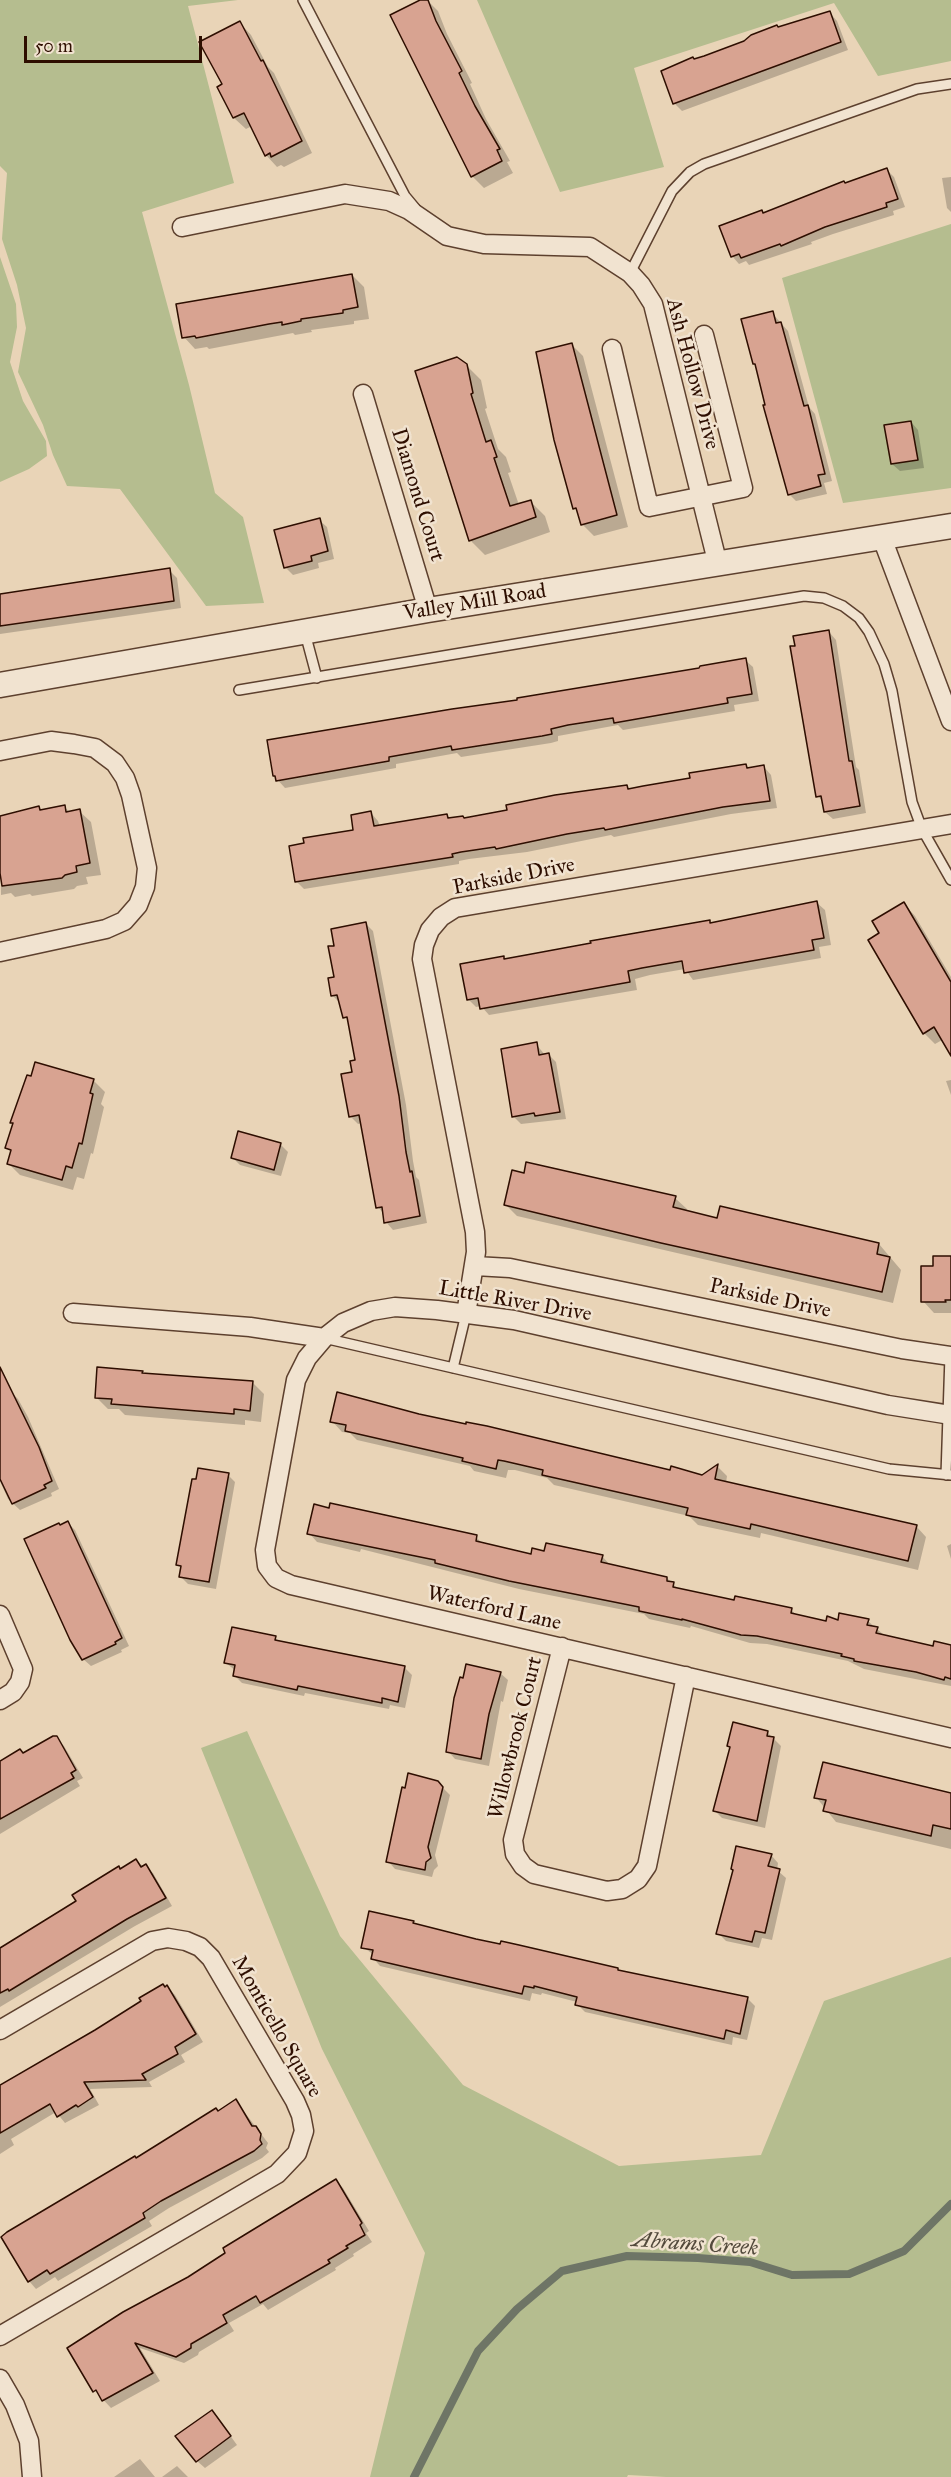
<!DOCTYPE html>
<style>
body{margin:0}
#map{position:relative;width:951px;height:2477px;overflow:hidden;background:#e9d4b7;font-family:"IM FELL Great Primer",serif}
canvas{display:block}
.scale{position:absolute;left:24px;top:36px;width:178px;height:27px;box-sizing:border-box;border:3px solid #2e0e00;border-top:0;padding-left:8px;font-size:18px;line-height:21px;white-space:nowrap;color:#2e0e00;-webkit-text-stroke:4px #f1e3d0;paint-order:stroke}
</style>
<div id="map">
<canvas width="951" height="2477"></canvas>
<div class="scale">50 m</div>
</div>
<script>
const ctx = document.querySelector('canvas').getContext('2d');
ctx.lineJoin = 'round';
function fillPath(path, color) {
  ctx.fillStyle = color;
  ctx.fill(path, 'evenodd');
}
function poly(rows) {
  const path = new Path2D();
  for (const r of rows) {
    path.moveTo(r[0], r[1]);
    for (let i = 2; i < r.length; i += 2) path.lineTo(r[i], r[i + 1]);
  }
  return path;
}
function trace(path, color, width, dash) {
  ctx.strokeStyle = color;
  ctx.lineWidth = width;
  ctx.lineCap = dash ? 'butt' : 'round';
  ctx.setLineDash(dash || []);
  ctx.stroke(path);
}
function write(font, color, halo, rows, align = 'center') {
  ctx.font = font + ' "IM FELL Great Primer",serif';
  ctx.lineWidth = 5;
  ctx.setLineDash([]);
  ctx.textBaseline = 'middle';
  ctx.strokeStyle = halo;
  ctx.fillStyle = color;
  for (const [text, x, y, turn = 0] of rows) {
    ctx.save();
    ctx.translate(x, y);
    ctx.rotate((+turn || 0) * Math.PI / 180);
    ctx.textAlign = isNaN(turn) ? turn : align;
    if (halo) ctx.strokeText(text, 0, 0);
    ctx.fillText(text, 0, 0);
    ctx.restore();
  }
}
const green = poly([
 [0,0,238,0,188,6,234,183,142,212,189,385,215,493,243,517,264,603,206,606,120,489,67,486,53,455,43,425,18,372,26,328,17,285,2,239,7,173,0,166],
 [477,0,951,0,951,61,878,76,834,3,634,68,664,167,560,192],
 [951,224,951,488,843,503,782,278],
 [0,257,16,304,17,327,10,362,23,401,46,441,47,456,29,469,0,482],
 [247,1731,340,1936,463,2085,619,2166,761,2155,824,2001,951,1957,951,2477,666,2477,628,2475,627,2477,370,2477,425,2253,322,2049,201,1748]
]);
const shadow = poly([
 [427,0,438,11,447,34,472,83,470,84,486,119,510,161,507,162,513,173,484,188,472,176],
 [830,13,837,21,848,50,682,111,674,103,779,29],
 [240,23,251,35,268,67,274,73,312,153,284,167,281,165,277,167,266,155,252,126,246,129,234,118,219,88,224,85],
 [887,170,894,177,905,207,893,211,894,215,833,234,811,242,812,244,749,265,746,261,739,264,732,256,846,185],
 [951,177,951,212,947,208,942,178],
 [352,275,364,287,369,319,354,321,354,324,311,330,312,332,295,335,293,333,209,349,207,347,195,349,184,337],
 [772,313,788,331,809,407,815,414,832,481,824,483,827,494,796,501,789,494,758,367,754,364],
 [571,344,583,356,628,527,594,536,582,524,579,512,575,508],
 [466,365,481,380,487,408,485,409,498,449,506,457,511,472,508,473,519,505,531,502,545,516,550,532,485,555,470,540],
 [911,422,918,430,924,468,900,471,892,464],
 [319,520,327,527,334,559,318,563,319,568,293,575,285,567],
 [169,570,177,578,181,608,0,634,0,595],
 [829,632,836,640,856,767,859,770,866,813,833,819,825,812,823,802,818,796],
 [745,660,753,667,759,701,734,705,735,711,623,730,618,725,558,736,558,741,551,743,461,757,457,753,396,764,396,768,285,788,274,776,519,701,701,670],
 [746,766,750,769,764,767,771,775,777,808,731,814,614,837,611,835,527,852,469,859,459,861,459,864,304,889,296,881,355,831,371,813,378,821,380,827,447,816,450,819,465,819,627,786,630,790,692,779],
 [64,807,70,812,79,811,91,822,101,875,86,877,88,884,77,886,74,889,32,896,30,894,15,897,11,893,1,895,0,817,39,808,41,811],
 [817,903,825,910,831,945,819,947,821,958,693,980,685,969,650,975,635,979,637,990,489,1015,481,1006,476,1007,468,999,503,958,506,960,709,922,712,924],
 [904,904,915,916,951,977,951,1046,944,1039,935,1044,924,1033,881,934],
 [366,924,373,931,406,1105,413,1161,416,1177,419,1180,427,1223,393,1230,386,1222,384,1214,378,1207,362,1123,358,1124,350,1116,356,1062,349,1021,345,1017,340,1003,332,995,336,978,336,947],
 [536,1044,545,1055,548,1054,556,1062,566,1119,521,1124,513,1116],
 [32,1078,93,1080,105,1092,101,1104,104,1107,93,1154,91,1153,84,1179,77,1177,73,1190,20,1175,9,1164,12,1153,7,1148,14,1124,12,1122],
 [951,1080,951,1095,946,1081],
 [280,1144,288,1152,281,1176,240,1165,233,1158],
 [675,1198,687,1209,686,1212,718,1220,879,1244,901,1270,893,1303,517,1216,505,1204],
 [951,1257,951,1313,934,1313,923,1301,934,1268],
 [142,1372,144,1375,252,1382,264,1394,261,1422,245,1420,245,1425,125,1415,119,1409,108,1409,96,1397],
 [0,1389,10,1391,18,1399,28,1417,59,1489,51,1493,52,1496,20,1510,8,1499,0,1481],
 [419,1416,671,1472,703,1476,717,1466,727,1476,726,1483,916,1526,926,1537,918,1570,761,1533,760,1538,698,1525,689,1516,554,1485,547,1478,515,1470,508,1470,506,1478,474,1471,470,1466,357,1440,350,1433,342,1432,332,1421],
 [228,1475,235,1482,216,1589,188,1584,181,1577,182,1569,178,1564],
 [68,1523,75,1530,129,1646,121,1650,122,1652,91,1666,83,1659,61,1526],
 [309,1533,476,1537,483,1544,532,1555,602,1556,610,1565,667,1578,679,1590,735,1602,791,1610,798,1616,827,1623,868,1621,885,1636,934,1647,951,1647,951,1686,864,1669,848,1661,767,1644,750,1643,691,1626,690,1628,649,1619,644,1614,519,1589,361,1549,360,1552,317,1542],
 [951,1544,951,1559,947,1546],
 [275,1638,280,1642,405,1668,412,1675,405,1708,390,1705,389,1709,305,1693,304,1696,242,1683,234,1675,236,1671,226,1663],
 [500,1673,508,1680,503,1702,501,1701,489,1766,455,1759,448,1751],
 [767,1732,781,1746,765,1828,722,1818,714,1810,731,1748,729,1746],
 [56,1738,64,1746,83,1778,77,1781,80,1786,0,1834,0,1763,24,1755],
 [824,1764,951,1795,951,1849,836,1822,816,1797],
 [437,1782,450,1795,435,1855,438,1866,434,1870,432,1877,395,1869,388,1861],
 [771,1855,778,1863,777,1870,786,1878,772,1940,762,1938,759,1948,726,1941,718,1933],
 [136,1861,153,1873,172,1906,135,1926,0,2007,0,1950,78,1901],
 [413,1922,416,1925,475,1940,747,1998,755,2006,747,2040,733,2037,732,2045,585,2012,577,2004,577,2002,542,1993,541,1995,532,1993,530,2001,380,1966,373,1958,374,1955,363,1947],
 [167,1987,175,1995,203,2042,181,2055,185,2062,149,2082,152,2087,90,2089,99,2105,65,2123,56,2112,11,2139,14,2145,0,2154,0,2087,55,2056],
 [236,2101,268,2143,266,2148,269,2152,262,2158,169,2208,149,2221,152,2226,58,2281,55,2277,36,2289,29,2281,136,2160],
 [336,2181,343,2188,369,2231,366,2233,372,2242,353,2254,354,2256,335,2268,336,2270,268,2310,263,2304,229,2323,234,2331,199,2352,198,2355,184,2363,140,2348,160,2381,111,2408,95,2391,69,2349,188,2278],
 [219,2420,237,2445,205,2468,197,2461],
 [140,2459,155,2477,114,2477],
 [177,2466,188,2477,162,2477]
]);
const stream = poly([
 [414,2477,478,2351,517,2309,562,2271,627,2256,698,2258,750,2262,792,2275,849,2274,904,2251,951,2204]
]);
const building = poly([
 [420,0,428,0,436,21,462,71,459,73,475,106,500,149,497,150,502,161,471,177,390,15,420,0],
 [830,11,841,42,673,104,661,71,693,57,694,59,704,56,744,41,751,35,777,25,778,27,830,11],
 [240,21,261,61,263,60,302,141,271,157,270,153,265,156,244,113,233,118,217,87,222,84,199,42,240,21],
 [887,168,898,199,886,203,887,207,825,227,781,246,780,244,741,258,739,254,731,257,719,226,762,210,763,213,844,181,845,183,887,168],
 [352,274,358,307,343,310,343,313,301,319,301,321,282,325,282,322,269,324,196,338,195,336,182,338,176,304,352,274],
 [773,311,776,323,781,322,804,406,808,405,825,474,818,475,821,486,788,495,763,405,765,405,755,364,753,364,741,319,773,311],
 [572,343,617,515,581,525,576,508,573,509,554,440,536,352,572,343],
 [457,357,467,364,473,393,471,394,486,442,491,440,497,457,494,458,510,506,531,500,536,517,469,541,415,371,457,357],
 [911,421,918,460,891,464,884,425,911,421],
 [320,518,328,551,311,556,312,561,284,568,274,530,320,518],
 [170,568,174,601,0,626,0,594,170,568],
 [829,630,849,761,852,761,860,806,824,812,821,796,816,797,790,646,795,646,793,636,829,630],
 [746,658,752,694,727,698,728,703,614,723,613,718,568,725,551,729,552,734,542,736,452,750,451,746,389,757,389,761,276,781,275,776,273,776,267,740,452,709,517,700,517,698,699,668,700,666,746,658],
 [746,764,747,768,764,765,770,801,723,807,605,830,604,828,567,834,496,849,495,847,461,852,452,854,453,857,295,882,289,846,304,843,303,838,353,830,351,815,371,811,374,826,447,814,448,818,463,816,464,818,507,810,506,805,555,795,627,785,628,789,643,786,690,778,689,773,746,764],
 [65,805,66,812,80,809,90,863,76,866,77,872,65,875,62,878,2,886,0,873,0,816,39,806,40,810,65,805],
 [817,901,824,938,812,940,814,950,684,973,682,961,642,968,628,971,630,982,480,1009,478,998,467,1000,460,964,504,956,504,959,526,955,591,943,590,941,710,920,710,923,817,901],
 [904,902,951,982,951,1056,934,1027,923,1034,868,940,879,933,872,921,904,902],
 [366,922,399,1096,406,1152,410,1172,412,1171,420,1216,384,1223,382,1207,376,1208,359,1115,349,1117,341,1074,352,1072,350,1061,355,1060,347,1017,343,1018,337,995,331,996,328,978,334,977,328,946,334,946,331,929,366,922],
 [537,1042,539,1055,549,1053,560,1112,535,1116,534,1113,512,1117,501,1049,537,1042],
 [35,1062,94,1079,90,1093,93,1094,82,1144,79,1143,72,1168,66,1166,62,1180,7,1164,11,1150,5,1148,13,1123,10,1123,27,1075,31,1076,35,1062],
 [238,1131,281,1143,274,1170,231,1158,238,1131],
 [526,1162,676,1196,673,1207,717,1218,720,1206,879,1243,877,1254,890,1257,882,1292,661,1243,504,1205,512,1170,524,1173,526,1162],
 [933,1256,951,1256,951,1300,945,1300,946,1302,921,1302,921,1266,933,1266,933,1256],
 [0,1367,39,1447,52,1481,44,1485,46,1488,12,1504,0,1479,0,1367],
 [97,1367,143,1371,142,1373,253,1381,250,1411,234,1409,234,1414,111,1404,112,1399,95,1398,97,1367],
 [337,1392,419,1414,466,1424,466,1422,487,1426,670,1470,671,1466,702,1475,718,1464,715,1479,917,1525,908,1561,751,1524,750,1529,686,1515,688,1508,542,1475,543,1470,504,1461,498,1460,496,1469,462,1461,463,1458,345,1431,346,1425,330,1422,337,1392],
 [198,1468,229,1473,209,1582,179,1577,181,1566,176,1565,192,1479,196,1479,198,1468],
 [330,1503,477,1535,476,1541,531,1554,532,1548,544,1551,546,1543,603,1555,601,1562,667,1577,667,1581,674,1582,673,1587,734,1600,735,1596,792,1608,791,1613,826,1621,827,1616,838,1620,839,1613,869,1619,867,1625,878,1627,876,1633,933,1646,934,1641,951,1645,951,1679,945,1677,944,1680,916,1672,854,1661,854,1659,841,1656,842,1654,757,1636,741,1635,682,1619,682,1620,639,1611,639,1607,509,1581,435,1563,435,1560,307,1534,314,1504,329,1508,330,1503],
 [68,1521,122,1638,115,1642,116,1644,82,1660,70,1640,24,1539,59,1523,60,1525,68,1521],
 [232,1627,276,1636,275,1640,405,1666,398,1702,382,1698,382,1703,298,1686,297,1690,233,1676,235,1665,224,1663,232,1627],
 [466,1664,501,1672,489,1714,481,1759,446,1752,454,1698,460,1677,463,1678,466,1664],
 [733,1722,768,1731,767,1736,774,1737,757,1821,713,1811,730,1747,727,1746,733,1722],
 [53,1736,57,1736,76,1770,71,1773,74,1778,0,1819,0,1761,20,1749,23,1753,53,1736],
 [823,1762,951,1793,951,1829,933,1825,931,1836,823,1811,826,1800,814,1798,823,1762],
 [408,1773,438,1781,443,1787,428,1847,431,1858,426,1862,425,1870,386,1862,402,1787,405,1788,408,1773],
 [736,1846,772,1854,768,1866,780,1869,765,1933,755,1931,752,1942,716,1934,733,1870,731,1869,736,1846],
 [136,1859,141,1867,146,1864,166,1898,127,1919,9,1991,8,1989,0,1993,0,1948,76,1901,72,1895,119,1866,120,1869,136,1859],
 [369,1911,414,1921,413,1923,476,1939,500,1944,501,1941,519,1945,618,1968,618,1970,748,1997,740,2034,726,2030,724,2039,575,2005,577,1997,534,1986,534,1988,524,1986,522,1994,371,1959,373,1950,361,1948,369,1911],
 [163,1984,165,1987,167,1985,196,2034,175,2047,178,2054,142,2074,146,2080,84,2082,93,2097,78,2107,76,2105,57,2117,50,2104,0,2133,0,2085,95,2030,141,2001,139,1998,163,1984],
 [236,2099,252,2126,256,2126,261,2134,260,2140,262,2144,254,2151,161,2201,143,2213,145,2218,50,2274,47,2270,28,2282,1,2237,7,2232,135,2156,136,2158,216,2108,218,2111,236,2099],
 [336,2179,362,2223,360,2225,365,2235,346,2246,348,2248,328,2260,330,2263,260,2303,256,2296,223,2315,227,2323,191,2344,191,2348,176,2357,135,2343,153,2373,102,2401,96,2390,93,2392,67,2348,123,2312,188,2277,225,2253,223,2248,336,2179],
 [212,2410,231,2436,196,2462,175,2436,212,2410]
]);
const service = poly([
 [303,0,405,196,415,208],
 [630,273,672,191,690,172,704,164,917,89,951,84],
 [305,633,317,678],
 [239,690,804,596,824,598,843,606,859,618,869,632,884,664,892,691,912,802,922,829,951,880],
 [324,1338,889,1469,951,1475],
 [453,1368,466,1314],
 [946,1475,950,1356]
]);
const minor = poly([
 [182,227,345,194,389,201,409,210,447,236,484,244,590,247,630,273,641,285,653,304,718,565],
 [612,349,649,507,743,488,704,335],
 [363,394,428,610],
 [882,538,951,721],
 [0,751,51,741,74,744,95,748,115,763,125,778,131,795,147,868,145,887,138,905,124,921,106,929,0,952],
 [475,1266,510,1268,902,1349,951,1356],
 [73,1313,250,1327,324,1338],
 [466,1314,476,1252,475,1232,422,959,424,945,430,930,441,917,455,908,951,824],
 [951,1415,888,1405,514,1320,437,1310,395,1307,371,1311,343,1323,324,1338,307,1358,296,1380,265,1550,267,1566,276,1578,291,1585,951,1738],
 [0,1615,23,1669,20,1682,13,1692,0,1700],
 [562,1647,513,1840,515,1854,523,1866,534,1874,607,1891,622,1889,638,1879,647,1866,686,1676],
 [0,2030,152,1941,168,1938,186,1941,200,1947,211,1958,295,2101,301,2115,304,2131,297,2153,277,2174,0,2336],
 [0,2379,15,2405,29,2441,32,2477]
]);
const tertiary = poly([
 [0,685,428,610,951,526]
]);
const streetNames = [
 ["Ash Hollow Drive",692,374,75],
 ["Diamond Court",417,495,73],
 ["Valley Mill Road",475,603,-9],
 ["Parkside Drive",514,877,-11],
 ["Parkside Drive",770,1299,12],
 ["Little River Drive",515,1302,10],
 ["Waterford Lane",494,1609,13],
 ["Willowbrook Court",516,1738,-76],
 ["Monticello Square",276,2027,60]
];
const waterNames = [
 ["Abrams Creek",695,2245,4]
];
fillPath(green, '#b5bd8f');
fillPath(shadow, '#0003');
trace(stream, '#6e7566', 8);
fillPath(building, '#d8a391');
trace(building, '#2e0e00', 1.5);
trace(service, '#5d402e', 12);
trace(minor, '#5d402e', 21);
trace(tertiary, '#5d402e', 27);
trace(service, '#f1e3d0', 9);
trace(minor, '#f1e3d0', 18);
trace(tertiary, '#f1e3d0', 24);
write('21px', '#2e0e00', '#f1e3d0', streetNames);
write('italic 22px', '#534a3c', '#f1e3d0', waterNames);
</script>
